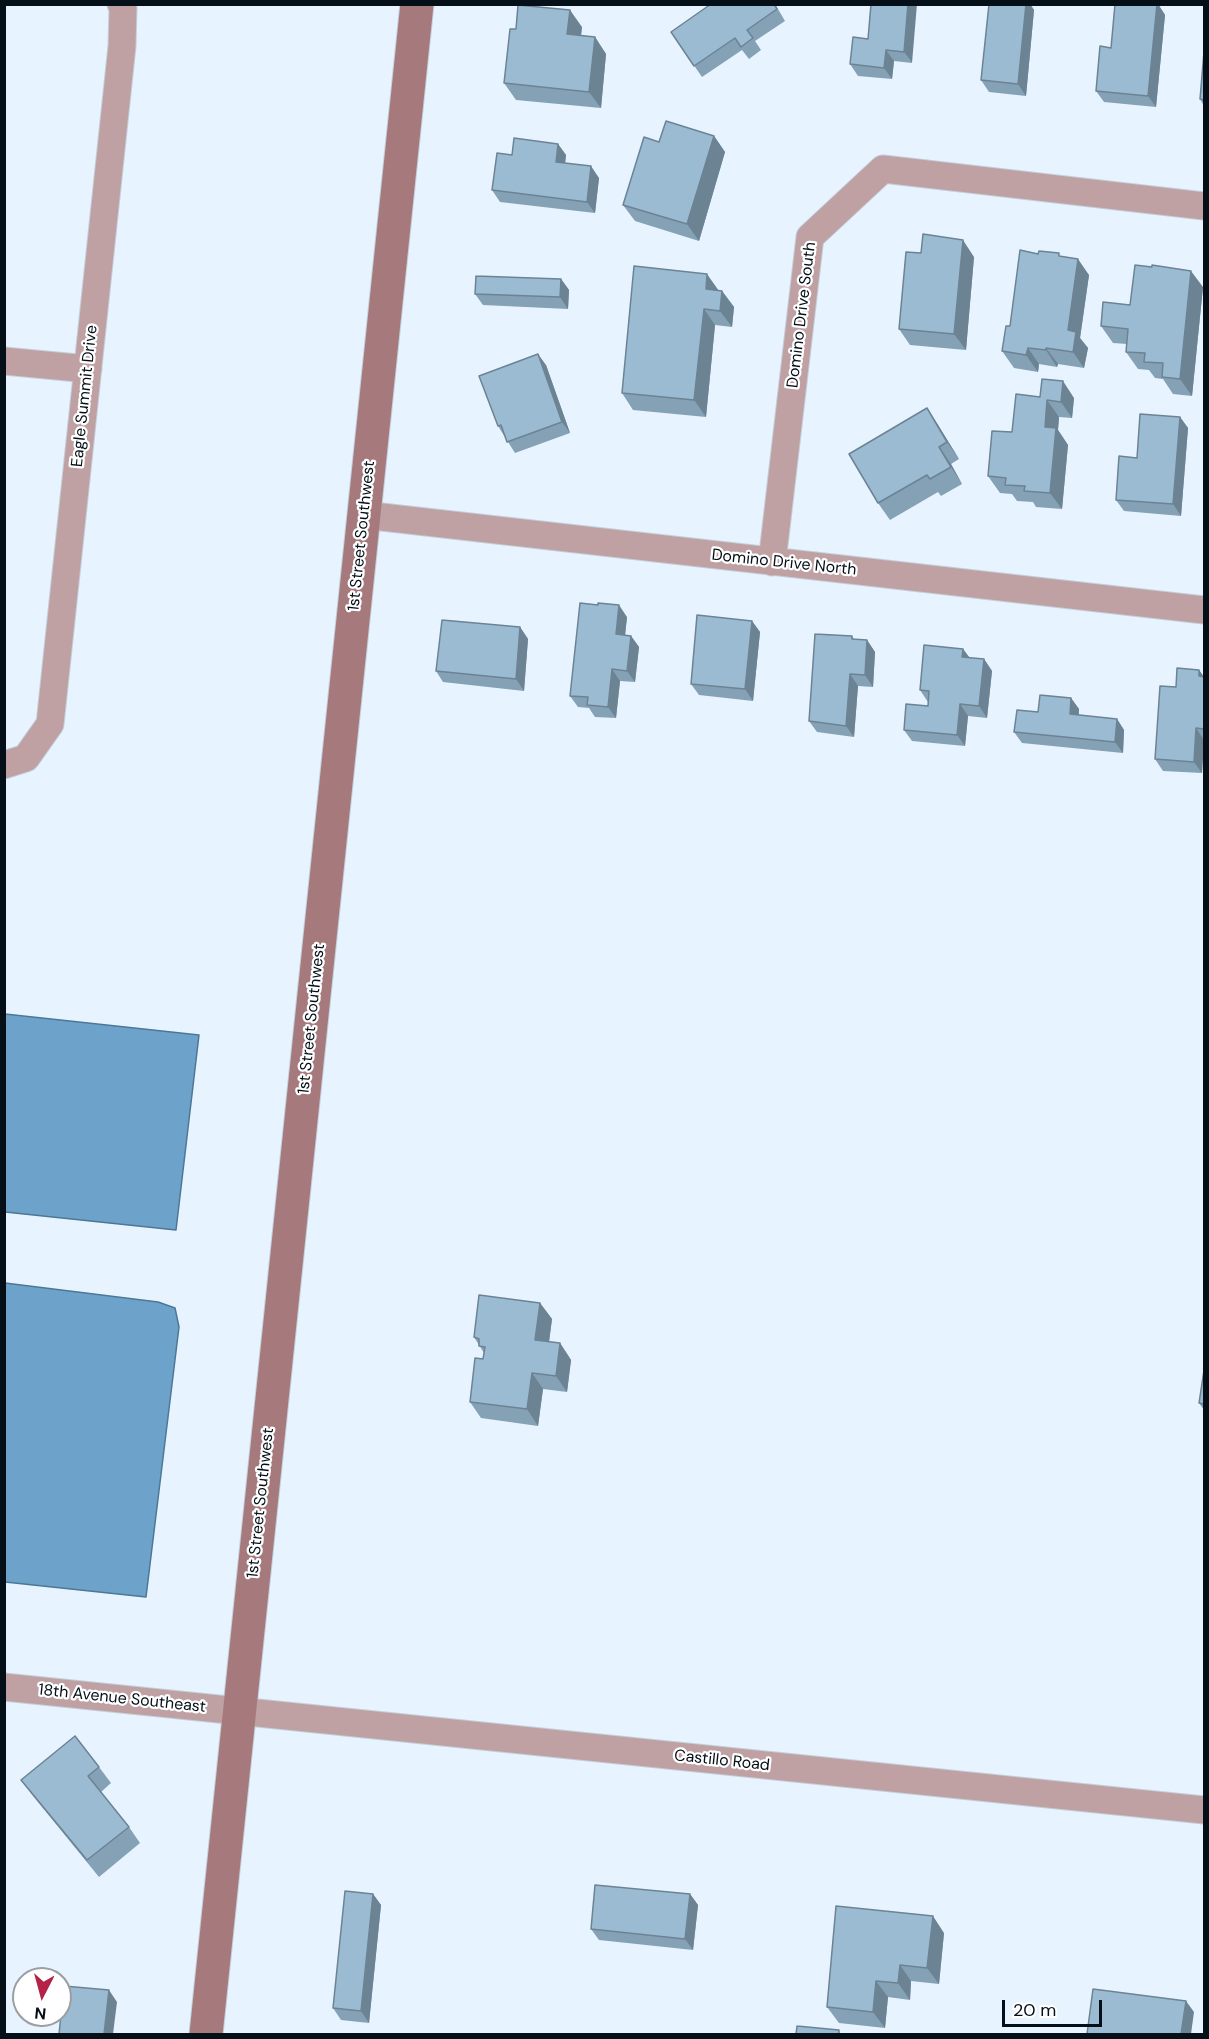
<!DOCTYPE html>
<style>
body{margin:0}
#map{position:relative;width:1209px;height:2039px;overflow:hidden;background:#e7f4ff;font-family:"DM Sans",sans-serif}
canvas{display:block}
.frame{position:absolute;inset:0;border:6px solid #040f17;pointer-events:none}
.north{position:absolute;left:12px;top:1967px;width:60px;height:60px;box-sizing:border-box;background:#fff;border:2px solid #9b9fa2;border-radius:50%;rotate:186deg;font-size:16px;font-weight:700;line-height:24px;text-align:center;color:#040f17}
.north::after{content:'';display:block;margin:auto;width:21px;height:27px;background:#b42248;clip-path:polygon(50% 0,100% 100%,50% 72%,0 100%)}
.scale{position:absolute;left:1002px;top:2000px;width:100px;height:27px;box-sizing:border-box;border:3px solid #040f17;border-top:0;padding-left:8px;font-size:18px;line-height:21px;white-space:nowrap;color:#040f17;-webkit-text-stroke:4px #fff;paint-order:stroke}
</style>
<div id="map">
<canvas width="1209" height="2039"></canvas>
<div class="frame"></div>
<div class="north">N</div>
<div class="scale">20 m</div>
</div>
<script>
const ctx = document.querySelector('canvas').getContext('2d');
ctx.lineJoin = 'round';
function fillPath(path, color) {
  ctx.fillStyle = color;
  ctx.fill(path, 'evenodd');
}
function poly(rows) {
  const path = new Path2D();
  for (const r of rows) {
    path.moveTo(r[0], r[1]);
    for (let i = 2; i < r.length; i += 2) path.lineTo(r[i], r[i + 1]);
  }
  return path;
}
function trace(path, color, width, dash) {
  ctx.strokeStyle = color;
  ctx.lineWidth = width;
  ctx.lineCap = dash ? 'butt' : 'round';
  ctx.setLineDash(dash || []);
  ctx.stroke(path);
}
function write(font, color, halo, rows, align = 'center') {
  ctx.font = font + ' "DM Sans",sans-serif';
  ctx.lineWidth = 4.5;
  ctx.setLineDash([]);
  ctx.textBaseline = 'middle';
  ctx.strokeStyle = halo;
  ctx.fillStyle = color;
  for (const [text, x, y, turn = 0] of rows) {
    ctx.save();
    ctx.translate(x, y);
    ctx.rotate((+turn || 0) * Math.PI / 180);
    ctx.textAlign = isNaN(turn) ? turn : align;
    if (halo) ctx.strokeText(text, 0, 0);
    ctx.fillText(text, 0, 0);
    ctx.restore();
  }
}
const water = poly([
 [5,1014,199,1035,176,1230,5,1212,5,1014],
 [5,1283,158,1302,175,1308,179,1327,146,1597,5,1582,5,1283]
]);
const street = poly([
 [4,361,88,369],
 [364,515,1204,610],
 [772,562,810,237,883,169,1204,206],
 [4,765,26,758,50,724,122,46,123,8,121,4],
 [4,1687,1204,1810]
]);
const secondary = poly([
 [206,2034,417,4]
]);
const wall = poly([
 [775,4,785,21,755,41,761,50,749,59,742,50,702,77,671,32],
 [871,4,912,63,894,61,892,79,858,76,850,64,868,39],
 [989,4,1030,4,1034,10,1026,96,989,92,981,80],
 [1115,4,1158,4,1165,15,1156,107,1104,102,1096,91,1111,48],
 [582,27,581,36,595,37,606,54,601,108,516,100,504,83,516,29],
 [1204,52,1204,106,1200,99],
 [714,136,725,152,699,241,635,221,623,205,659,142],
 [558,144,566,155,565,163,599,178,595,213,500,202,492,190,512,155],
 [921,253,974,257,966,350,910,345,899,329],
 [1061,257,1089,275,1080,338,1088,348,1084,368,1058,364,1057,367,1039,364,1038,372,1014,368,1002,351,1010,326],
 [561,279,569,290,568,309,483,305,475,294],
 [1203,287,1192,396,1173,394,1163,379,1155,378,1149,370,1138,369,1126,352,1127,344,1113,343,1101,326,1130,305],
 [719,290,722,291,734,307,732,327,715,325,706,417,633,410,622,393],
 [546,365,570,433,515,453,498,426],
 [1040,397,1074,398,1072,418,1059,417,1058,430,1068,445,1062,509,1036,507,1033,502,1017,501,1012,494,1000,493,988,476,1012,432],
 [927,408,938,425,959,459,951,464,962,484,941,496,938,492,890,520,878,503],
 [1180,417,1188,428,1181,516,1124,511,1116,500,1137,458],
 [627,617,625,635,631,636,639,647,635,682,620,681,616,718,595,717,589,708,578,707,570,696],
 [752,621,760,632,753,701,699,695,691,684],
 [520,627,528,639,524,691,443,682,436,671],
 [852,636,854,639,867,640,875,652,873,687,858,686,854,737,817,732,809,721],
 [963,649,970,658,984,659,992,671,987,718,968,716,965,746,912,741,904,730,928,706,928,702,920,690],
 [1199,670,1204,677,1204,740,1202,773,1163,771,1155,759,1176,687],
 [1071,698,1079,709,1079,715,1117,719,1124,730,1123,753,1022,743,1014,732,1038,712],
 [540,1303,552,1319,549,1342,560,1343,571,1360,567,1392,543,1389,538,1426,481,1418,470,1402,483,1359,484,1353,474,1337],
 [1204,1370,1204,1410,1199,1403],
 [99,1767,111,1783,101,1792,129,1827,140,1843,99,1877,33,1796,21,1780],
 [373,1894,381,1905,369,2023,341,2020,333,2008],
 [690,1894,698,1905,693,1950,599,1940,591,1929],
 [944,1933,939,1984,911,1981,910,2000,888,1997,885,2028,839,2023,827,2007]
]);
const shadedWall = poly([
 [908,4,917,4,912,63,904,52],
 [1026,4,1030,4,1034,10,1026,96,1018,84],
 [1157,4,1158,4,1165,15,1156,107,1148,96],
 [570,10,582,27,579,51,567,34],
 [595,37,606,54,601,108,589,92],
 [886,50,894,61,892,79,884,68],
 [714,136,725,152,699,241,687,224],
 [558,144,566,155,564,173,556,162],
 [591,166,599,178,595,213,587,202],
 [963,240,974,257,966,350,954,334],
 [1078,259,1089,275,1080,338,1088,348,1084,368,1073,352,1068,330],
 [1191,271,1203,287,1192,396,1180,379],
 [707,274,719,291,706,289],
 [561,279,569,290,568,309,560,297],
 [722,291,734,307,732,327,720,311],
 [704,309,715,325,706,417,694,400],
 [1028,348,1039,364,1038,372,1026,355],
 [1046,348,1058,364,1057,367,1046,350],
 [538,354,546,365,570,433,562,422],
 [1063,381,1074,398,1072,418,1061,402],
 [1047,400,1059,417,1058,430,1068,445,1062,509,1050,493,1045,427],
 [927,408,938,425,959,459,947,442],
 [1180,417,1188,428,1181,516,1173,504],
 [939,447,951,464,962,484,951,467],
 [619,605,627,617,624,645,616,634],
 [752,621,760,632,753,701,745,689],
 [520,627,528,639,524,691,516,679],
 [631,636,639,647,635,682,627,671],
 [867,640,875,652,873,687,865,675],
 [963,649,971,660,962,657],
 [984,659,992,671,987,718,979,706],
 [612,669,620,681,616,718,608,707],
 [1199,670,1204,677,1199,676],
 [850,674,858,686,854,737,846,726],
 [1071,698,1079,709,1078,725,1070,714],
 [960,704,968,716,965,746,957,735],
 [1117,719,1124,730,1123,753,1115,742],
 [1196,728,1204,740,1202,773,1194,762],
 [540,1303,552,1319,547,1357,535,1340],
 [560,1343,571,1360,567,1392,556,1376],
 [532,1373,543,1389,538,1426,527,1409],
 [373,1894,381,1905,369,2023,361,2011],
 [690,1894,698,1905,693,1950,685,1939],
 [933,1916,944,1933,939,1984,927,1968],
 [900,1965,911,1981,910,2000,898,1983],
 [876,1981,888,1997,885,2028,873,2012],
 [109,1990,117,2002,113,2034,104,2034],
 [1186,2001,1194,2012,1191,2034,1181,2034]
]);
const building = poly([
 [711,4,774,4,777,9,747,30,753,38,741,47,735,38,694,66,671,32,711,4],
 [871,4,908,4,904,52,886,50,884,68,850,64,853,37,868,39,871,4],
 [989,4,1026,4,1018,84,981,80,989,4],
 [1115,4,1157,4,1148,96,1096,91,1100,46,1111,48,1115,4],
 [518,5,570,10,567,34,595,37,589,92,504,83,510,29,516,29,518,5],
 [1204,52,1204,100,1200,99,1204,52],
 [666,121,714,136,687,224,623,205,644,137,659,142,666,121],
 [514,138,558,144,556,162,591,166,587,202,492,190,497,153,512,155,514,138],
 [923,234,963,240,954,334,899,329,906,252,921,253,923,234],
 [1020,250,1038,254,1039,251,1059,253,1059,256,1078,259,1068,330,1076,332,1073,352,1046,348,1046,350,1028,348,1026,355,1002,351,1006,326,1010,326,1020,250],
 [1135,265,1152,267,1152,265,1191,271,1180,379,1162,377,1163,363,1144,362,1145,353,1126,352,1128,329,1101,326,1103,302,1130,305,1135,265],
 [634,266,707,274,706,289,722,291,720,311,704,309,694,400,622,393,634,266],
 [476,276,561,279,560,297,475,294,476,276],
 [538,354,562,422,507,442,501,425,498,426,479,376,538,354],
 [1042,379,1063,381,1061,402,1047,400,1045,427,1056,428,1050,493,1024,491,1025,486,1005,485,1006,478,988,476,992,431,1012,432,1016,394,1040,397,1042,379],
 [927,408,947,442,939,447,951,467,930,479,927,475,878,503,849,454,927,408],
 [1140,414,1180,417,1173,504,1116,500,1119,456,1137,458,1140,414],
 [580,603,598,605,598,603,619,605,616,634,631,636,627,671,612,669,608,707,587,705,588,697,570,696,580,603],
 [697,615,752,621,745,689,691,684,697,615],
 [442,620,520,627,516,679,436,671,442,620],
 [815,634,852,636,852,639,867,640,865,675,850,674,846,726,809,721,815,634],
 [924,645,963,649,962,657,984,659,979,706,960,704,957,735,904,730,906,704,928,706,929,691,920,690,924,645],
 [1177,668,1199,670,1199,676,1204,677,1204,729,1196,728,1194,762,1155,759,1160,686,1176,687,1177,668],
 [1040,695,1071,698,1070,714,1117,719,1115,742,1014,732,1017,710,1038,712,1040,695],
 [479,1295,540,1303,535,1340,560,1343,556,1376,532,1373,527,1409,470,1402,475,1358,483,1359,485,1347,479,1346,479,1339,474,1337,479,1295],
 [1204,1370,1204,1404,1199,1403,1204,1370],
 [75,1736,99,1767,88,1776,129,1827,87,1860,21,1780,75,1736],
 [595,1885,690,1894,685,1939,591,1929,595,1885],
 [345,1891,373,1894,361,2011,333,2008,345,1891],
 [836,1906,933,1916,927,1968,900,1965,898,1983,876,1981,873,2012,827,2007,836,1906],
 [64,1986,109,1990,104,2034,59,2034,64,1986],
 [1093,1989,1186,2001,1181,2034,1087,2034,1093,1989],
 [797,2026,839,2030,839,2034,796,2034,797,2026]
]);
const streetNames = [
 ["Domino Drive South",802,315,-83],
 ["Eagle Summit Drive",85,396,-84],
 ["1st Street Southwest",362,536,-84],
 ["Domino Drive North",784,563,6],
 ["1st Street Southwest",312,1019,-84],
 ["1st Street Southwest",261,1503,-84],
 ["18th Avenue Southeast",122,1699,6],
 ["Castillo Road",722,1761,6]
];
fillPath(water, '#6da3cb');
trace(water, '#4e7795', 1.5);
trace(street, '#c3cfda', 29);
trace(secondary, '#c3cfda', 35);
trace(street, '#c0a1a3', 27);
trace(secondary, '#a6797d', 33);
fillPath(wall, '#85a1b5');
fillPath(shadedWall, '#6c8394');
fillPath(building, '#9bbbd3');
trace(building, '#6c8394', 1.5);
write('16px', '#040f17', '#fff', streetNames);
</script>
